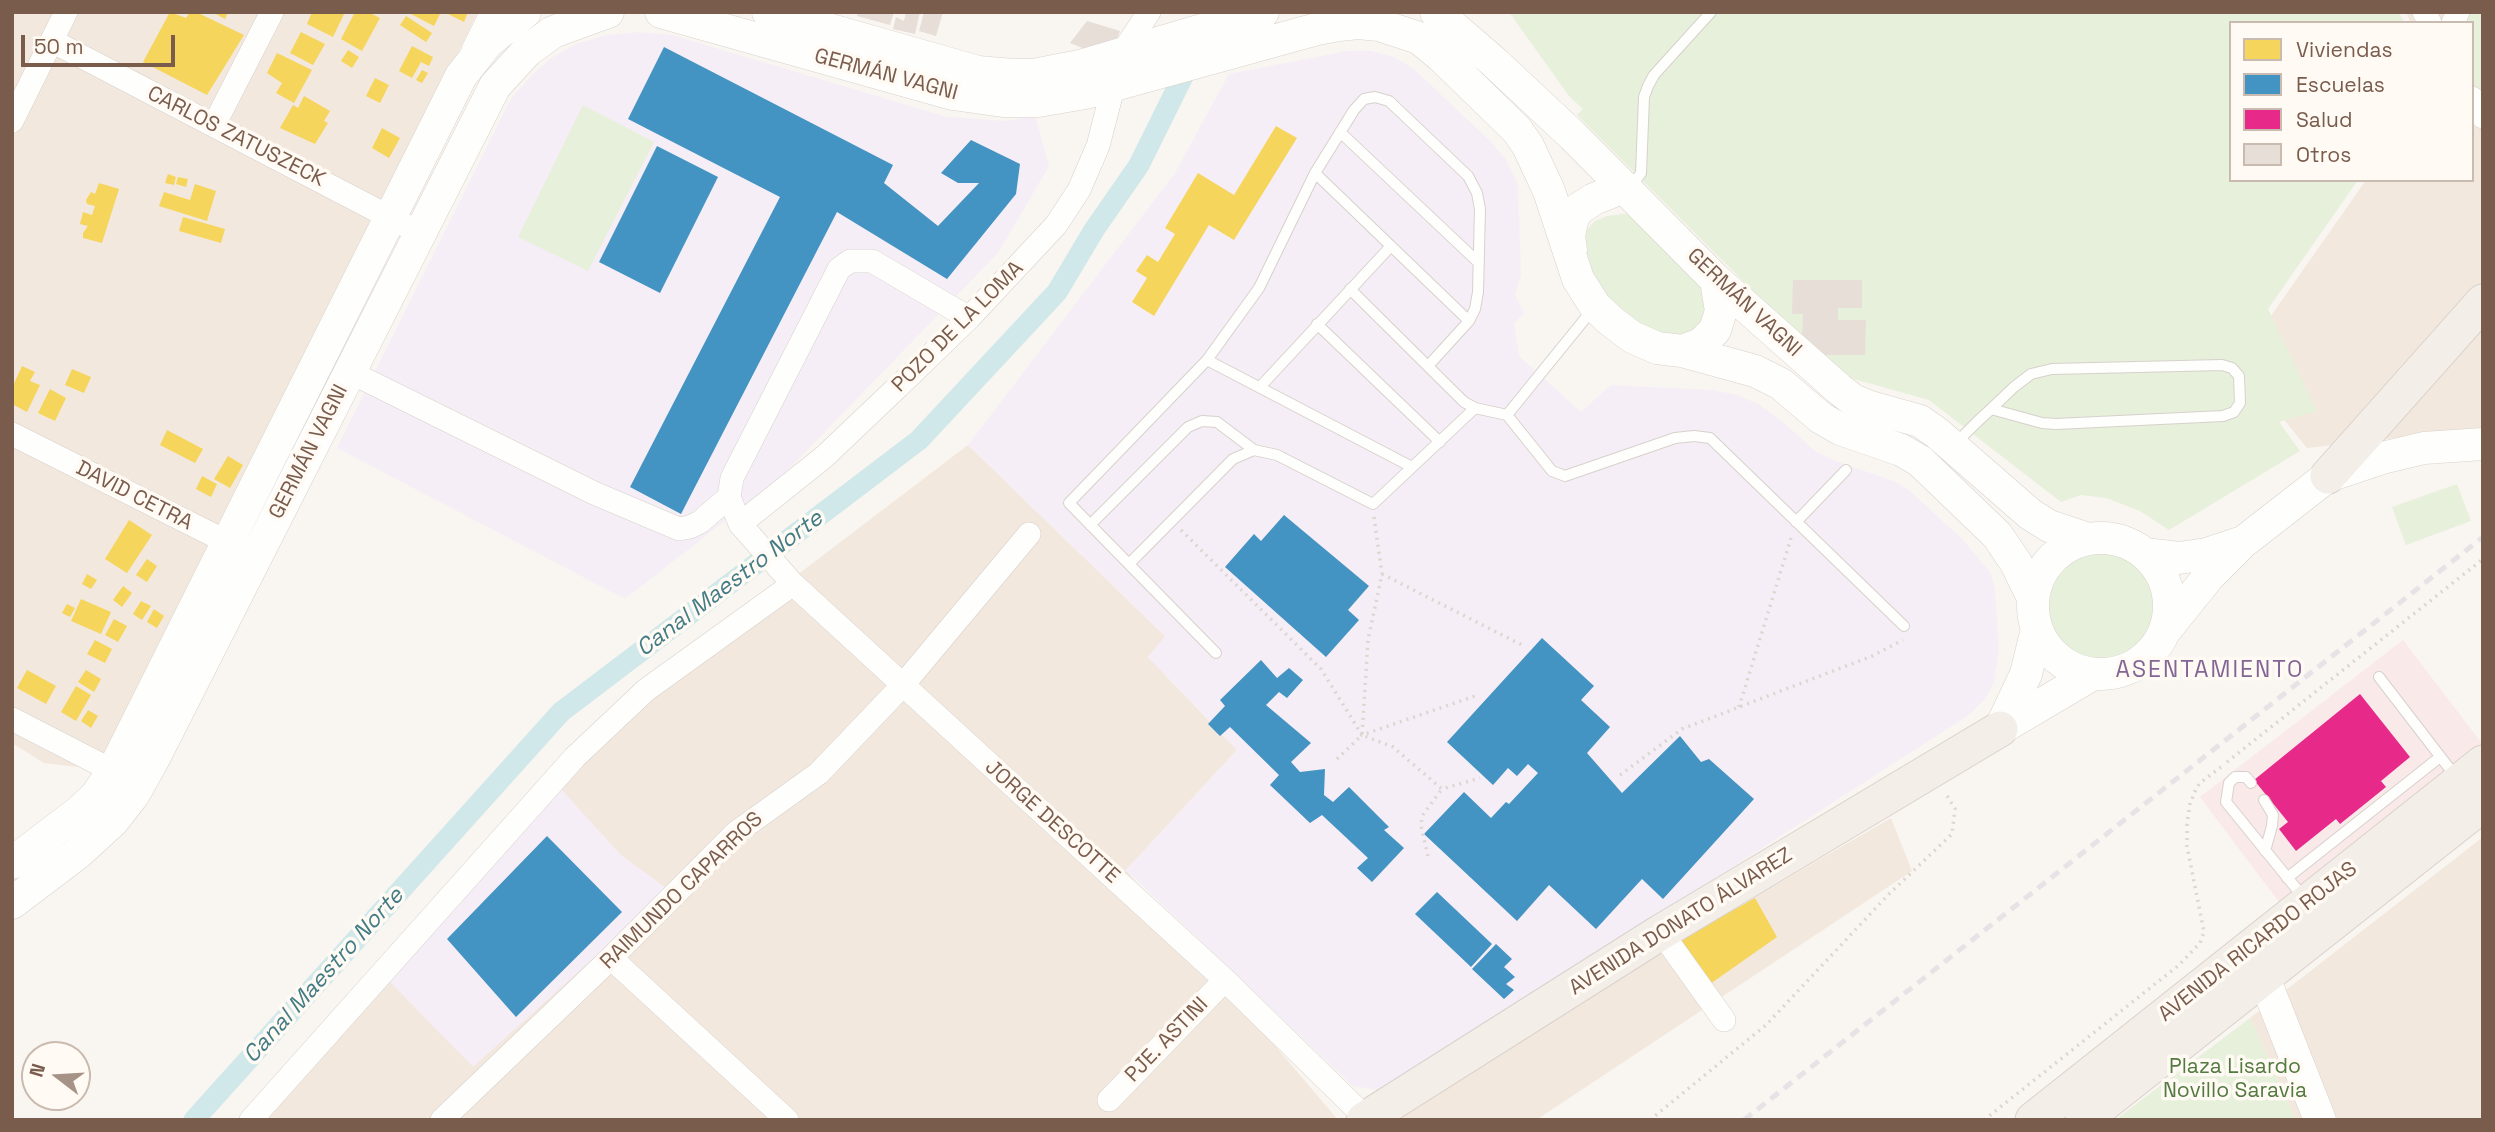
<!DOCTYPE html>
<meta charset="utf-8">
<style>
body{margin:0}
#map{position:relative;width:2495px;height:1132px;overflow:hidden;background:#f9f5f0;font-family:"Space Grotesk",sans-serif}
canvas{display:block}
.frame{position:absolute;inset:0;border:14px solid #7a5c4d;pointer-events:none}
.legend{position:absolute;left:2229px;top:21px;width:245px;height:161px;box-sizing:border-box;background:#fffaf3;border:2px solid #cabbb1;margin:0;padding:9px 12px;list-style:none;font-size:21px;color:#7a5c4d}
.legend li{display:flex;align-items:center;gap:14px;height:35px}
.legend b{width:35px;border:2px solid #cabbb1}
.north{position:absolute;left:21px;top:1041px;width:70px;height:70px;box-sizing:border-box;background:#fffaf3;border:2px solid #cabbb1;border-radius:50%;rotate:287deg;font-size:19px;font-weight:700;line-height:28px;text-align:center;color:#7a5c4d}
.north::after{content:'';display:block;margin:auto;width:24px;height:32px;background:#a69286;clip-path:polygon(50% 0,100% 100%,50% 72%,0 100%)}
.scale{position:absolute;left:21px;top:35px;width:154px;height:32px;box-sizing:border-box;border:4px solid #7a5c4d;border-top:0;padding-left:9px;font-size:21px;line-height:24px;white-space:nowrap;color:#7a5c4d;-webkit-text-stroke:5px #fffaf3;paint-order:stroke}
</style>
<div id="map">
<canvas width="2495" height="1132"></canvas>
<div class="frame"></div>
<ul class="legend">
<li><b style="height:19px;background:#f6d55c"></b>Viviendas</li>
<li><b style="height:19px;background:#4393c3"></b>Escuelas</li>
<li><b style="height:19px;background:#e7298a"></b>Salud</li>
<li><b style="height:19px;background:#e6ded7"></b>Otros</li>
</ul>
<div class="north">N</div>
<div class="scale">50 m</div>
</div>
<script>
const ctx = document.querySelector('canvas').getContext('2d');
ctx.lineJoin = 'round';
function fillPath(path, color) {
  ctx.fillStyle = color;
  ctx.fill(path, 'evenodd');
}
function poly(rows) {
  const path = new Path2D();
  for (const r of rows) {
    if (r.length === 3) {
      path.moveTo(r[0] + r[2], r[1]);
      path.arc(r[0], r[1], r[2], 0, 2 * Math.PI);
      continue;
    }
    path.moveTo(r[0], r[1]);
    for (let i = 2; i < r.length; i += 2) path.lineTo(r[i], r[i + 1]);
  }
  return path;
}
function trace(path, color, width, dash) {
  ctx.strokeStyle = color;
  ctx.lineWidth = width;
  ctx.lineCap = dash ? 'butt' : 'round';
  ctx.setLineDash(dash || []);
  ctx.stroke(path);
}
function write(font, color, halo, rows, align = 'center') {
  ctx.font = font + ' "Space Grotesk",sans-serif';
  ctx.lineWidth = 7;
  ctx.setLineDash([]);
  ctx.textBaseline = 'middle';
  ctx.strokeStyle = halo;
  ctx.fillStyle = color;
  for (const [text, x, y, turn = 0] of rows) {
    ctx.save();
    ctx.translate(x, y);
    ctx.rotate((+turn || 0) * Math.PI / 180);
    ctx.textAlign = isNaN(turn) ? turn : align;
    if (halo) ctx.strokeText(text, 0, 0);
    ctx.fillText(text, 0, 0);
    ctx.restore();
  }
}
const residential = poly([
 [12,12,478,12,113,771,44,763,12,743],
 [2406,12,2483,12,2483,428,2307,448,2238,363,2366,180,2472,180,2472,23,2411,23],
 [968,445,1166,637,1148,657,1237,750,1126,870,1338,1120,252,1120,646,690],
 [1891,818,1912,871,1536,1120,1390,1120,1529,1028],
 [2483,837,2483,1120,2296,1120,2250,1018]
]);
const education = poly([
 [640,32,672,35,947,117,1006,121,1035,116,1049,166,998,253,782,476,625,599,337,448,510,100,531,76,550,59,576,44,606,35],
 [1347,51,1371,51,1394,57,1413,68,1490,141,1506,159,1518,185,1521,275,1515,295,1524,313,1514,323,1519,356,1581,412,1611,385,1712,390,1737,395,1758,404,1782,421,1815,451,1833,460,1896,482,1910,491,1962,539,1991,573,1995,590,1999,650,1994,683,1985,699,1969,715,1384,1091,1353,1086,1126,870,1237,750,1148,657,1165,636,968,445,1175,173,1229,74],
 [561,789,621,855,669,890,473,1067,387,979]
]);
const medical = poly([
 [2403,640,2483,745,2279,902,2200,797]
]);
const green = poly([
 [1509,12,2398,12,2405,23,2231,23,2231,180,2358,180,2268,309,2317,411,2279,422,2300,451,2169,530,2140,511,2106,498,2081,495,2061,502,1929,400,1836,374,1577,115,1583,109,1569,96],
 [2469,12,2483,12,2483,97,2472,78,2472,23,2464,23],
 [583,105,654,142,588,271,518,237],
 [1623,214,1633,215,1716,297,1697,339,1645,335,1588,279,1582,235,1595,221,1607,216],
 [2457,484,2471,521,2406,545,2392,507],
 [2102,606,59],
 [2250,1018,2296,1120,2115,1120]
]);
const homes = poly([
 [170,12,186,18,190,12,196,12,244,35,207,95,143,62],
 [212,12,228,12,225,19],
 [312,12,345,12,333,37,307,24],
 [355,12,368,12,380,18,362,51,341,39],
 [407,12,441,12,434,26],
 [444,12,468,12,464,22],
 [406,16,432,33,426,42,400,25],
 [301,32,325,44,313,65,290,53],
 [412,46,433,57,429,66,421,62,412,78,399,71],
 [348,50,359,57,352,68,341,61],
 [277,53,312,70,294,103,276,93,282,83,267,73],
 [422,70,428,73,422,83,416,80],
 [375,78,389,85,380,103,366,96],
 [304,96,330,111,324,121,328,123,315,144,280,128,293,105,298,108],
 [1276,126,1297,138,1234,240,1209,225,1154,316,1132,302,1147,278,1136,271,1147,255,1158,262,1175,234,1165,228,1198,173,1234,195],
 [382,128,400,138,389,158,372,148],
 [168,174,176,177,174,185,165,183],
 [178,177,188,179,186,187,176,184],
 [99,183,119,189,102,243,83,238,83,233,88,226,80,224,83,212,92,215,95,206,87,204,86,200,91,192,95,194],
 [195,184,216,191,207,221,159,206,164,192,190,200],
 [183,217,225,229,221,243,179,231],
 [22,366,35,372,30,381,40,385,27,412,12,404,12,388],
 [72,369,91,377,84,393,65,385],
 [50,389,66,398,55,421,38,413],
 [167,430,203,449,195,463,160,445],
 [228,456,243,465,230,488,214,479],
 [202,476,217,484,211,497,196,489],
 [129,520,152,535,127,573,105,559],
 [147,559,157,566,147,582,136,575],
 [87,574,97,580,91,589,82,584],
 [123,586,132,593,122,607,113,600],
 [81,599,111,612,101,634,71,621],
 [141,601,151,606,142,620,133,614],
 [67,604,75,608,70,617,62,613],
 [154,609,164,616,157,628,147,622],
 [114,619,127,626,118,642,105,635],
 [95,640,112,649,105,663,87,654],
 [27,670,56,686,46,704,17,688],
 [86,670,101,679,94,692,78,682],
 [76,686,91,695,76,721,61,712],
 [88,710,98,716,91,728,81,721],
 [1755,898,1777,937,1710,984,1680,940]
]);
const schools = poly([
 [664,47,893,165,884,183,938,226,979,183,958,183,941,173,971,140,1020,164,1016,194,947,279,837,212,681,514,630,487,780,197,628,119],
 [657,146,718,177,660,293,599,262],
 [1284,515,1369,586,1348,610,1359,620,1326,657,1225,567,1254,534,1261,541],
 [1542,638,1594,686,1581,700,1610,727,1587,753,1622,793,1680,736,1701,762,1709,759,1754,799,1663,899,1642,879,1596,929,1549,885,1517,921,1424,834,1464,792,1491,818,1506,802,1509,804,1538,773,1528,764,1517,776,1508,768,1493,785,1447,742],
 [1261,660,1277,678,1289,668,1303,680,1287,698,1279,692,1266,705,1311,743,1291,762,1300,772,1325,769,1324,795,1333,802,1349,787,1389,827,1384,830,1404,848,1372,882,1357,868,1368,858,1322,815,1310,823,1270,785,1279,775,1230,727,1220,736,1208,724,1225,706,1220,700],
 [547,836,622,912,516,1017,447,939],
 [1437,892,1492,944,1471,967,1415,914],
 [1496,944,1512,959,1504,967,1515,977,1506,984,1514,990,1504,999,1472,969]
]);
const health = poly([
 [2360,694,2410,757,2381,781,2386,787,2340,824,2336,819,2296,851,2279,829,2288,822,2254,780]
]);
const canal = poly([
 [194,1120,561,712,919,440,1057,292,1094,230,1139,165,1192,58]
]);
const building = poly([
 [858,12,894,12,890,25,857,16],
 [906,12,920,12,915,34,893,29,896,17,904,21],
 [924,12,943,12,936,36,919,31],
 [1087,21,1120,31,1117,39,1085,49,1070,43],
 [1793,280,1862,280,1862,308,1838,308,1838,320,1866,320,1865,355,1816,355,1802,338,1803,314,1792,314]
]);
const path = poly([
 [1374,517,1382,574,1368,640,1362,735,1393,747,1442,789,1480,778],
 [1181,530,1321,669,1362,735,1475,696],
 [1382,574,1522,645],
 [1739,707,1791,538],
 [1337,759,1362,735],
 [2227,762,2483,559],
 [1620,775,1682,729,1872,656,1903,640],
 [1428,856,1421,826,1422,816,1442,789],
 [1650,1120,1766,1025,1888,895,1952,834,1955,809,1946,794],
 [1984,1120,2179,965,2200,943,2204,932,2187,846,2187,824,2190,804,2196,789,2200,783,2221,767]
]);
const lane = poly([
 [1340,132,1479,263],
 [1315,173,1469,321],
 [1626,186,1636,180,1641,173,1644,97,1648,86,1654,75,1711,12],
 [1350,289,1464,402,1475,408,1507,415,1552,471,1565,476,1675,438,1694,436,1710,438,1904,626],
 [1317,324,1440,442],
 [1207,360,1412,467],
 [1260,387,1391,246],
 [1507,415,1593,309],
 [1954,445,1977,422,1991,409,2014,387,2031,374,2052,369,2222,365,2232,368,2239,376,2240,403,2234,412,2223,416,2056,424,2042,423,1991,409],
 [1796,522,1846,470],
 [1090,525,1188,427,1202,421,1217,422,1254,450],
 [1129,564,1233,459,1254,450,1277,455,1373,504,1475,408],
 [1216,653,1069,503,1207,360,1259,288,1315,173,1354,110,1364,99,1375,97,1389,101,1468,176,1477,193,1480,209,1478,292,1475,309,1469,321,1428,366],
 [2379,677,2456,777],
 [2251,783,2246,777,2235,777,2229,783,2226,802,2304,898],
 [2264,800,2273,815,2272,826,2265,851],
 [2287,878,2440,757]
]);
const street = poly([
 [2424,12,2430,23],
 [2453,23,2458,12],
 [52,41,420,233],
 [473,50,492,12],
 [2472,98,2483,117],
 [12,121,66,12],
 [214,125,272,12],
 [969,318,872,261,850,261,839,269,732,478,729,497,740,524,793,584,1225,980,1366,1118],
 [350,372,594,493,679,529,690,527,700,522,729,497],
 [12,434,241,549],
 [740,524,824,457,905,380,969,318,1056,225,1079,190,1098,146,1122,53,1149,12],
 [12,719,113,771,122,781],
 [1661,932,1724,1020],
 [611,958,787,1120],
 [1109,1100,1225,980],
 [251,1120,575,757,646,690,793,584],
 [442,1120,611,958,737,832,819,773,902,686,1029,534]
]);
const secondary = poly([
 [661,12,953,94,1003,101,1038,101,1085,93,1317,29,1339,25,1358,23,1379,25,1419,38,1442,57,1517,130,1528,146,1549,191,1578,279,1595,306,1611,321,1632,337,1657,348,1682,351,1755,371,1781,384,1821,418,1840,429,1901,450,1920,461,1997,535,2016,563,2033,598],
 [768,12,978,72,1013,75,1033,75,1080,66,1263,12],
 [1436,12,1494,62,1573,136,1716,280,1839,389,1853,400,1870,407,1920,421,1937,433,2030,514,2049,526,2088,539],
 [1571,250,1569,236,1572,221,1577,210,1594,199,1624,187],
 [1682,351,1701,344,1715,330,1721,311,1716,280],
 [2101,606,68],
 [2145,554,2179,558,2207,554,2240,543],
 [2164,632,2209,576,2242,543,2328,476,2382,458,2424,448,2483,444],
 [2000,729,2093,674],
 [2000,729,2026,674,2037,629],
 [12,863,80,811,96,796,113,771,461,76,488,42,525,12],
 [12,903,78,853,113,821,134,794,153,760,495,86,527,51,553,32,608,12],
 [2264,978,2320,1120]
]);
const primary = poly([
 [2328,476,2483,302],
 [1364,1120,1661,932,2000,729],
 [2033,1120,2483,763],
 [2083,1120,2483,804]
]);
const rail = poly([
 [1744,1120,2483,537]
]);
const streetNames = [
 ["GERMÁN VAGNI",886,75,15],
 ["CARLOS ZATUSZECK",236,137,27],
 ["GERMÁN VAGNI",1744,303,43],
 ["POZO DE LA LOMA",958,327,-45],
 ["GERMÁN VAGNI",309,452,-63],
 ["DAVID CETRA",134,496,27],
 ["JORGE DESCOTTE",1052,822,42],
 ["RAIMUNDO CAPARROS",682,891,-44],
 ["AVENIDA DONATO ÁLVAREZ",1681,922,-32],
 ["AVENIDA RICARDO ROJAS",2258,942,-38],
 ["PJE. ASTINI",1167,1040,-46]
];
const parkNames = [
 ["Plaza Lisardo",2235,1067],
 ["Novillo Saravia",2235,1091]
];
const waterNames = [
 ["Canal Maestro Norte",730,584,-37],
 ["Canal Maestro Norte",324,976,-48]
];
const neighbourhoodNames = [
 ["ASENTAMIENTO",2210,671]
];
fillPath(residential, '#f2e8de');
fillPath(education, '#f6eef6');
fillPath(medical, '#fae9e9');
fillPath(green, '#e7f0db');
fillPath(homes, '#f6d55c');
fillPath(schools, '#4393c3');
fillPath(health, '#e7298a');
trace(canal, '#d0e8ea', 21);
fillPath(building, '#e6ded7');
trace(lane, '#d7d1cb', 12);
trace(street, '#d7d1cb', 24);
trace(secondary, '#d9d2cb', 33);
trace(primary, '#dad1cc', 37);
trace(path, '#dcd5d0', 3.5, [2, 5]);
trace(lane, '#fefefd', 10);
trace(street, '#fefefd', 23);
trace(secondary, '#fefefd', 32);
trace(primary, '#f3eee8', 35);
trace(rail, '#e6e3e7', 5, [10, 7]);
write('21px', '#7a5c4d', '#fffaf3', streetNames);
write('21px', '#537a41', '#fffaf3', parkNames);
write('italic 23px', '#437c86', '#fffaf3', waterNames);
ctx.letterSpacing = '2px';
write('23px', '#846695', '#fffaf3', neighbourhoodNames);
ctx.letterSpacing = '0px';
</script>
